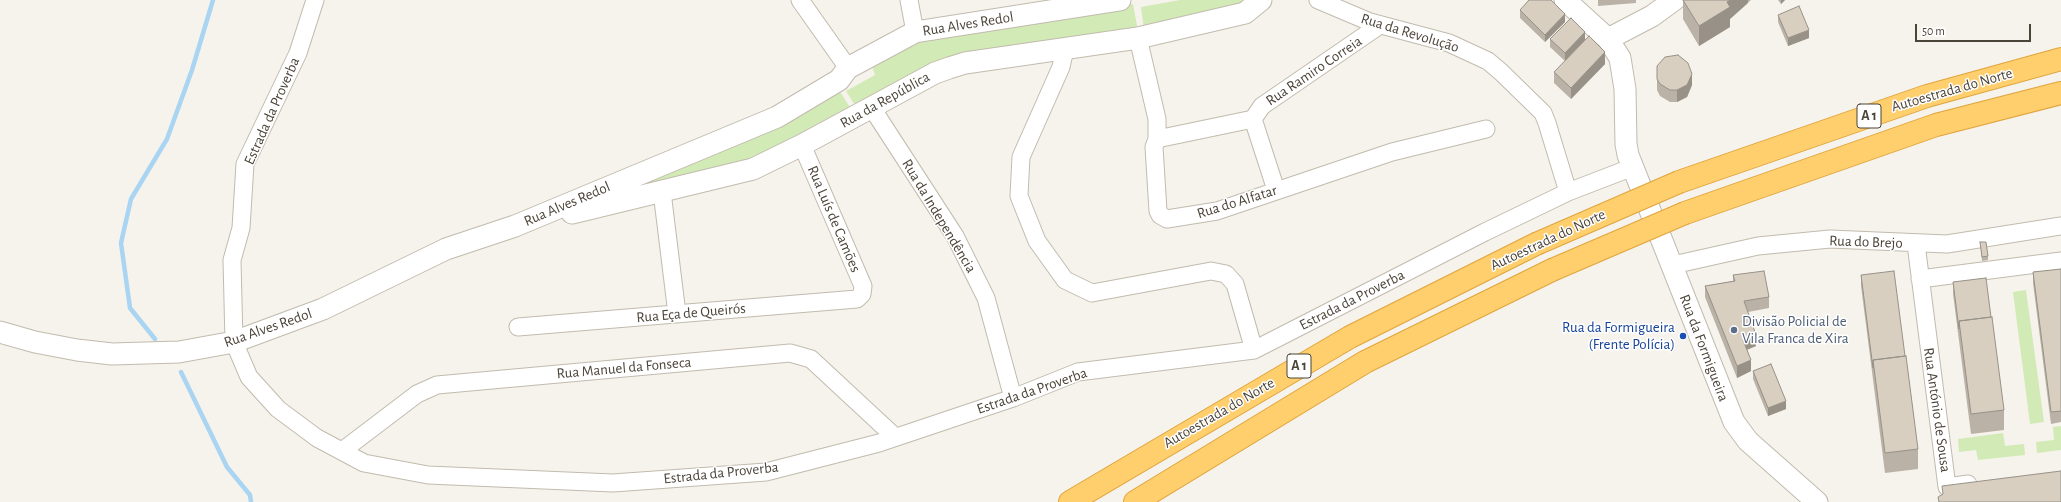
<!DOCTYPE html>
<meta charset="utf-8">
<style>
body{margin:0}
#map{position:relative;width:2061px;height:502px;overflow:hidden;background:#f6f3ec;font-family:"Alegreya Sans",sans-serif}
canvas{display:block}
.scale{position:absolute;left:1915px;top:24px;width:116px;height:18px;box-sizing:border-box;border:2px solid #4b4439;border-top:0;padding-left:5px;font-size:12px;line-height:14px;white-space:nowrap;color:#4b4439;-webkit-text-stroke:3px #fff;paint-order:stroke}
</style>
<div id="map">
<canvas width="2061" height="502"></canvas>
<div class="scale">50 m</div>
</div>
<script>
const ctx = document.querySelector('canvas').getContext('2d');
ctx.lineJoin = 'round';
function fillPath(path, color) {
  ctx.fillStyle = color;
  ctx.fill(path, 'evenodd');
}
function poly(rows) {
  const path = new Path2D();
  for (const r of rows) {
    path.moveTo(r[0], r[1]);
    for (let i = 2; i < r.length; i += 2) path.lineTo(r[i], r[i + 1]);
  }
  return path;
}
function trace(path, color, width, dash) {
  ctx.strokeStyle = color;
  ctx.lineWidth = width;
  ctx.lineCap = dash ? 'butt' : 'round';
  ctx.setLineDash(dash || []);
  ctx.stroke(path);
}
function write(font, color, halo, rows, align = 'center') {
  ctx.font = font + ' "Alegreya Sans",sans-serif';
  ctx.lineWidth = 3;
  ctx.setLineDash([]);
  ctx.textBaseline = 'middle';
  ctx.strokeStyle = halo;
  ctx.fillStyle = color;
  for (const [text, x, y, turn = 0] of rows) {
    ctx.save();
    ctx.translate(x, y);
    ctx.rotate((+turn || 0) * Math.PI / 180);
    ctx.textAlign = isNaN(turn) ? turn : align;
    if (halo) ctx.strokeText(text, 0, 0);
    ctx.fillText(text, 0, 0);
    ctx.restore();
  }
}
const green = poly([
 [1180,0,1254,0,1144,30,1141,7],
 [1133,4,1138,31,961,59,858,110,846,91,875,75,870,61,934,34],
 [837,87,853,112,746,166,641,192,638,180],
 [2026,290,2044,422,2030,424,2013,292],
 [2061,426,2061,450,2037,453,2036,442,2054,440,2053,427],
 [2003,433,2005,446,2024,444,2025,455,1978,460,1976,450,1959,452,1958,439]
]);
const stream = poly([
 [155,339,130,308,121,243,131,199,167,139,192,70,213,0],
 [181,372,227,467,250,495,251,502]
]);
const minor = poly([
 [315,0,298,53,245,164,241,228,232,260,234,342,249,377,278,409,317,438,364,463,428,475,613,483,766,472,879,443,1013,398,1078,372,1254,350,1485,232,1568,192,1633,167],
 [800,0,848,68],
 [909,0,915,32],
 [1318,0,1370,22,1449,43,1488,61,1501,72,1543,113,1547,123,1568,192],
 [1138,38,1157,119,1157,139,1154,147,1158,211,1160,215,1167,219,1217,211,1392,152,1486,129],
 [1065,49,1061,67,1021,157,1019,196,1037,241,1065,280,1092,293,1211,271,1226,274,1235,284,1254,350],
 [872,108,955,236,986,298,1013,398],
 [1253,119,1276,190],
 [1157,139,1253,119,1262,106,1380,25],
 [662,192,677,314],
 [1916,244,1947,487,1968,484],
 [1673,265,1758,246,1830,239,1947,244,2061,226],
 [1920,279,2061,261],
 [518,327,857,299,862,294,863,286,802,145],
 [342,451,417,394,437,385,790,353,811,359,895,437]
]);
const tertiary = poly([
 [1565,0,1608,39,1620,58,1625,89,1626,144,1628,155,1734,422,1748,441,1817,502],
 [1608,39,1652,16,1674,0],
 [572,213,753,169,802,145,935,73,949,68,965,63,1138,38,1245,13,1261,0],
 [0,332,35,342,77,350,112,354,179,352,234,342,323,309,446,249,515,226,777,117,839,80,848,68,915,32,1120,0]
]);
const motorway = poly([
 [1679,182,1927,96,2061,59],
 [1685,213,1936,125,2061,93],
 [1070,502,1350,337,1536,244],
 [1135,502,1365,362,1552,270]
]);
const motorwayBridge = poly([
 [1536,244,1679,182],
 [1552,270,1685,213]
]);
const wall = poly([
 [1598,0,1636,0,1636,3,1598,6],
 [1683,0,1751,0,1730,19,1730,27,1699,46,1683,19],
 [1778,0,1785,0,1781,4],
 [1520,10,1565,22,1545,42,1520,18],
 [1778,15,1809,38,1788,46,1778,22],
 [1550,39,1585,40,1605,64,1571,99,1554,83,1554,72,1565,61,1550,47],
 [1657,66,1692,85,1687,97,1677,102,1670,102,1660,96,1657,90],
 [1980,242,1988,256,1988,260,1982,261],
 [2061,269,2061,422,2051,424,2033,283,2033,272],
 [1733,275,1769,297,1769,308,1748,312,1756,346,1747,350,1751,371,1737,378,1705,297,1705,286,1733,281],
 [1861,275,1905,356,1918,449,1918,469,1885,473,1861,286],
 [1953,282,2004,410,2004,430,1971,434,1953,294],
 [1753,371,1786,409,1768,416,1753,379]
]);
const shadedWall = poly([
 [1730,0,1748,0,1748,3,1730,19,1730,27,1699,46,1699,26],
 [1781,0,1785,0,1781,4],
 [1565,14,1565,22,1545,42,1545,35],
 [1809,30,1809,38,1788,46,1788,38],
 [1585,32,1585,40,1565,61,1565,53],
 [1605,52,1605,64,1571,99,1571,88],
 [1692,74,1692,85,1687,97,1677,102,1677,90],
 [1756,335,1756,346,1743,351,1743,340],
 [1751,360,1751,371,1737,378,1737,366],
 [1786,401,1786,409,1768,416,1768,408]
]);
const building = poly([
 [1529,0,1551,0,1565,14,1545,35,1520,10,1529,0],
 [1683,0,1730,0,1727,2,1730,7,1699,26,1683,0],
 [1799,6,1809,30,1788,38,1778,15,1799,6],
 [1571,18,1585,32,1565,53,1550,39,1571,18],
 [1589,36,1605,52,1571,88,1554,72,1589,36],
 [1678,55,1688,63,1692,74,1687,85,1677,90,1670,90,1660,84,1657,79,1657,66,1665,57,1678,55],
 [1980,242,1986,242,1988,256,1982,257,1980,242],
 [2061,269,2061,411,2051,412,2033,272,2061,269],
 [1764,271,1769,297,1744,301,1756,335,1743,340,1751,360,1737,366,1705,286,1735,281,1733,275,1764,271],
 [1894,271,1905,356,1873,360,1873,368,1861,275,1894,271],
 [1986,278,1991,317,1959,321,1959,329,1953,282,1986,278],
 [1992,317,2004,410,1971,414,1959,321,1992,317],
 [1906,356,1918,449,1885,453,1873,360,1906,356],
 [1771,364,1786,401,1768,408,1753,371,1771,364],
 [2061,471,2061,502,1939,502,1938,497,1943,494,1942,486,2061,471]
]);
const markers = [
 [1734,330,4,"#5c6f8a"],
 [1683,336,4,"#1a4fb4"]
];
const shields = [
 [1869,116,24],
 [1299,366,24]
];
const shieldNames = [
 ["A 1",1869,116],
 ["A 1",1299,366]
];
const streetNames = [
 ["Rua Alves Redol",968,24,-9],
 ["Rua da Revolução",1410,33,17],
 ["Rua Ramiro Correia",1314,71,-34],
 ["Autoestrada do Norte",1952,90,-16],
 ["Rua da República",885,100,-29],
 ["Estrada da Proverba",272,111,-66],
 ["Rua do Alfatar",1237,202,-17],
 ["Rua Alves Redol",567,204,-23],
 ["Rua da Independência",939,216,59],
 ["Rua Luís de Camões",834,219,67],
 ["Autoestrada do Norte",1548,240,-25],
 ["Rua do Brejo",1866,242,2],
 ["Estrada da Proverba",1352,300,-27],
 ["Rua Eça de Queirós",691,313,-5],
 ["Rua Alves Redol",268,328,-19],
 ["Rua da Formigueira",1704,348,69],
 ["Rua Manuel da Fonseca",624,368,-5],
 ["Estrada da Proverba",1032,391,-19],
 ["Rua António de Sousa",1937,410,82],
 ["Autoestrada do Norte",1219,413,-30],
 ["Estrada da Proverba",721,473,-6]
];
const serviceNames = [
 ["Divisão Policial de",1742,321],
 ["Vila Franca de Xira",1742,338]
];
const transitNames = [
 ["Rua da Formigueira",1675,327],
 ["(Frente Polícia)",1675,344]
];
fillPath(green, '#d2eab5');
trace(stream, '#a9d4f2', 4.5);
trace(minor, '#c2bbae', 19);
trace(tertiary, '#c2bbae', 23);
trace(motorway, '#e0a43c', 24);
trace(minor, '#fff', 17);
trace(tertiary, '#fff', 21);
trace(motorway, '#ffcf6e', 22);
trace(motorwayBridge, '#e0a43c', 24, []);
trace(motorwayBridge, '#ffcf6e', 22);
fillPath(wall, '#bab2a6');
fillPath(shadedWall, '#979187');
fillPath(building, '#d8cfc1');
trace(building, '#979187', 1);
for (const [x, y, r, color] of markers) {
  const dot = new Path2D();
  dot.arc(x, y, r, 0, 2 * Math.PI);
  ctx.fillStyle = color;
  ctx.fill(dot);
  trace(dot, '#fff', 1.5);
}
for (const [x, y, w] of shields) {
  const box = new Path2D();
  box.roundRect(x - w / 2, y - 12, w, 24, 3);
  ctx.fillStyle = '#fff';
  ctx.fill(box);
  trace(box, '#4b4439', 1);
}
write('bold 14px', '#4b4439', null, shieldNames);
write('15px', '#4b4439', '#fff', streetNames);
write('15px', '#4e5e75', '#fff', serviceNames, 'left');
write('15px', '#164399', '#fff', transitNames, 'right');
</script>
